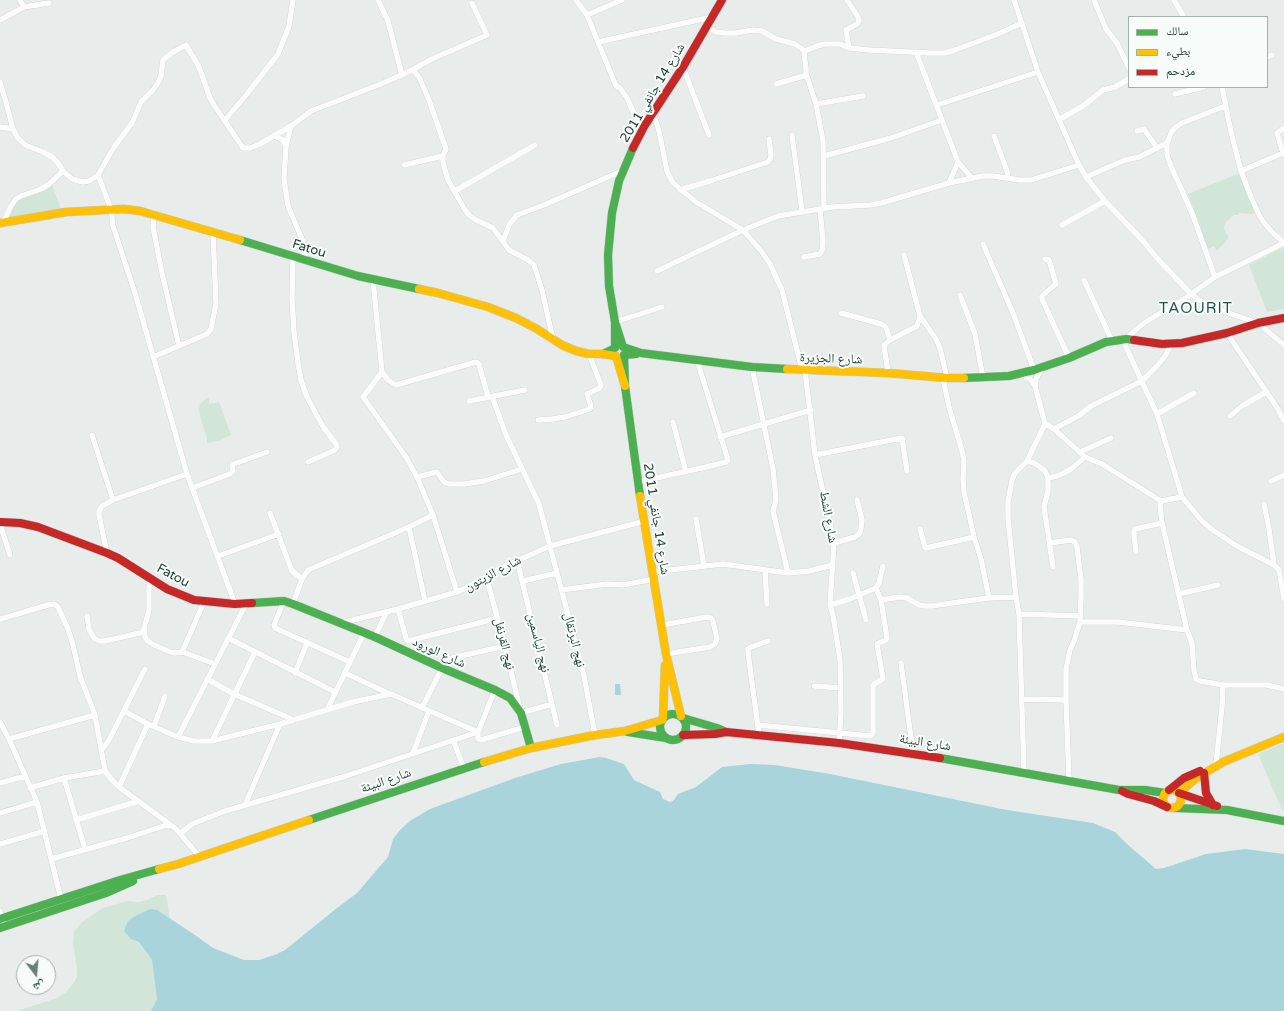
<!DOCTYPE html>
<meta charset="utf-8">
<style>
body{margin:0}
#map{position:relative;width:1284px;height:1011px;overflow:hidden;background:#e8edeb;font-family:"Varela Round","Noto Naskh Arabic",sans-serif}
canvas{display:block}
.legend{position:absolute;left:1128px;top:16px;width:140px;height:72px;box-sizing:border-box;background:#f7fbf9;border:1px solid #a3b1ad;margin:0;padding:5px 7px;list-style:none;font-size:12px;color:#24423a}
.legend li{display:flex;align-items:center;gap:8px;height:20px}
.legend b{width:20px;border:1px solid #a3b1ad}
.north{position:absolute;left:16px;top:955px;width:40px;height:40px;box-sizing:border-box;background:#f7fbf9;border:1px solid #a3b1ad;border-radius:50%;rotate:164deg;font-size:11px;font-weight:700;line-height:16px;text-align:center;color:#24423a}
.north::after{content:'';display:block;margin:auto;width:14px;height:18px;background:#697e78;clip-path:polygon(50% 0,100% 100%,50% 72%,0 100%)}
</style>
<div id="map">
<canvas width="1284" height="1011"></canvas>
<ul class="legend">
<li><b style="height:5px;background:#4caf50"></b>سالك</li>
<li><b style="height:5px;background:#ffc107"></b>بطيء</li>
<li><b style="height:5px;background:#c62828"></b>مزدحم</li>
</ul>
<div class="north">ش</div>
</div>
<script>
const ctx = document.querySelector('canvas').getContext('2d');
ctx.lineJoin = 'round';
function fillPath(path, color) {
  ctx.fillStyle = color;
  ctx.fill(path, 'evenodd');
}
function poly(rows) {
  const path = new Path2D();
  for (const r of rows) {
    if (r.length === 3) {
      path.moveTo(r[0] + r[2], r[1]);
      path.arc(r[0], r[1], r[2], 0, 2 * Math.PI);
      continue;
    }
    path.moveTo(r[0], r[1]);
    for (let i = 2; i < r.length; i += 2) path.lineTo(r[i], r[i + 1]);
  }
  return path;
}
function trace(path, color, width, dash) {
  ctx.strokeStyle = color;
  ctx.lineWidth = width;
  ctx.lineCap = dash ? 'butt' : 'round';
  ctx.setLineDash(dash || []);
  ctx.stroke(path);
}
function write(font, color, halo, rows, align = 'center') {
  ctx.font = font + ' "Varela Round","Noto Naskh Arabic",sans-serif';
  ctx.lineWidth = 4;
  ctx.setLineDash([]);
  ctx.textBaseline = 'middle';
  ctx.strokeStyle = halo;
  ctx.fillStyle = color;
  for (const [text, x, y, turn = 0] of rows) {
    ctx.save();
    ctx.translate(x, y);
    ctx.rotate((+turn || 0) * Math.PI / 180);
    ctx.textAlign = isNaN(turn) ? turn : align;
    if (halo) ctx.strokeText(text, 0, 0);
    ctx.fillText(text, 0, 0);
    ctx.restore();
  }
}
const green = poly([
 [1240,173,1255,213,1252,214,1239,213,1239,215,1234,215,1225,223,1224,229,1228,236,1228,239,1217,251,1214,246,1208,249,1188,194],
 [52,185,61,209,9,217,15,201],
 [1284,247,1284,309,1267,312,1249,265],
 [206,398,209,398,209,404,219,402,231,435,221,440,207,443,207,438,200,416,199,410,200,404],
 [1284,743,1284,810,1282,810,1258,754],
 [158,895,166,895,170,919,157,911,131,939,139,942,152,960,157,999,151,1011,17,1011,57,998,66,992,73,984,77,977,77,969,73,943,74,932,81,923,103,908,128,901,139,902,146,900]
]);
const water = poly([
 [615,684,620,684,621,695,615,695],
 [600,757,606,758,624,764,634,780,660,792,663,799,670,802,673,801,678,794,696,787,722,767,750,764,775,765,830,774,1007,810,1093,823,1115,832,1127,844,1156,869,1164,868,1206,854,1245,849,1284,854,1284,1011,151,1011,157,999,152,960,139,942,131,939,124,931,128,921,137,915,150,909,157,910,195,935,213,948,244,960,259,960,277,954,285,950,337,908,357,893,388,857,393,839,400,830,410,821,430,809,515,778,561,764]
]);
const street = poly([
 [20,0,24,7],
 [378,0,388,21,402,75],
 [576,0,587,15,616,86,620,88,627,98,637,120,645,125],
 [847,0,858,17,859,21,857,24,846,30,849,48],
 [1014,0,1038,72,1079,165,1086,177,1105,201,1144,242,1156,257,1191,294,1202,302,1217,309,1258,323,1284,345],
 [1094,0,1106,29,1117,43,1129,68],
 [1174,0,1184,17],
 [587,15,622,0],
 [0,20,24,7,49,3],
 [706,26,716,32,724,33,736,33,753,30,762,31,776,39,795,44,805,51],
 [598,42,712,17],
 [916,52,958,162,972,178],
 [1267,57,1272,55],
 [683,67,709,135],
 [413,70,419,77,429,100,446,149,443,156,443,163,448,180,465,210,469,215,476,220,493,228,509,250,528,260,534,265,542,290,553,339],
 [806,73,816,104],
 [0,82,7,106,13,129,17,137,25,145,43,152,52,157,58,163,63,171,72,179,83,182,89,181,98,175,114,147,132,123,141,102,153,90,158,83,161,76,163,60,173,52,186,45,199,67,210,98,214,105,243,148,250,148,260,144,291,126],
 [776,84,804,76,806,73,806,68,804,54,805,51,817,46,825,44,840,44,849,48,869,50,929,53,945,53,955,50,998,34,1022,23],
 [1222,87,1231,132,1241,171,1251,197,1259,215,1265,224,1272,232,1284,243],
 [1175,94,1204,87],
 [937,105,1038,72],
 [653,113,659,131,667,171,673,183,696,202,743,230,762,252,770,264,782,290,802,370],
 [1060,119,1083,106,1103,90,1115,87,1129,79],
 [225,120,247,94,278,54,289,26,293,0],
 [0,127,13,129],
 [1137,131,1144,129,1157,148],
 [792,135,802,211],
 [273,136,279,138,283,140,286,146],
 [994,136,1007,171,1008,178],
 [1283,153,1277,133,1284,128],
 [824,156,891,138,942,120],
 [404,165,443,156],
 [1241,171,1283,153,1284,154],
 [98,175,111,209,113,226,135,293,187,474,235,604],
 [1086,177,1125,160,1139,157,1167,143],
 [949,183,958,162],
 [680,190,710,181,768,162,770,159,771,155,769,139],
 [455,191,535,145],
 [824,208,823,141,816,104,863,96],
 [154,215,153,227,162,273,179,346],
 [3,222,11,206,16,199,21,196,41,189,48,185,63,171],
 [1062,225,1105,201],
 [503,241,509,225,517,215,544,205,624,170],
 [1284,243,1215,277,1187,297,1144,323,1131,334,1127,339,1125,345,1157,414,1182,497,1201,520,1210,528,1235,545,1274,565,1279,570,1284,599],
 [983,244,1013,313,1034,370],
 [293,256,292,299,294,332,298,363,301,380,307,397,316,414,324,428,336,444,337,447,335,450,308,462],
 [804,257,820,254,822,251,823,241,820,209],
 [1045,259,1049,260,1056,284,1042,296,1042,299,1069,358],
 [306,260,302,239,288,206,284,179,286,146,291,126,311,111,381,84,410,71,432,59,487,35,472,3],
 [657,271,743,230,778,216,832,207,870,205,881,203,949,183,983,176,993,176,1020,180,1031,180,1079,165],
 [1215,277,1192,213,1170,164,1167,155,1167,143,1172,131,1176,127,1182,123,1225,106],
 [373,280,382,372],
 [1084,280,1112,341],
 [960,295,975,334,983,378],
 [841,313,881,324,885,326,887,330,890,340],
 [920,316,936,339,940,348,947,378],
 [615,322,662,307],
 [1227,333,1278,409,1284,421],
 [153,357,207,334,211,329,216,304,213,232],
 [752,367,773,469,776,499,773,511,788,573],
 [805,370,815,455,834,543,830,605,833,615,840,660,841,713,839,743],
 [888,373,884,345,890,340,917,326,920,316,904,255],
 [1021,374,1030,379,1035,386],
 [943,378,949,407,962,451,964,461,963,479,964,492,974,537,981,559,989,598],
 [492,396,506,435,539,504,584,676,595,735],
 [469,401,525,390],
 [1157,414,1194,393],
 [1230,416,1242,406,1266,392],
 [538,420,552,419,565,417,590,409,591,406,587,394,600,388,601,385,589,354],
 [673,422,686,472],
 [1045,424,1054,429,1085,457,1102,464,1161,501,1182,497],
 [1054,429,1080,415,1091,406,1142,381,1157,366,1166,355,1171,344],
 [92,435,113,500],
 [720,437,811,410],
 [1080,452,1111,438],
 [815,455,902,438,907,471],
 [1027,461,1034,463,1040,467,1045,471,1048,478,1048,491,1044,507,1053,567],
 [417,477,437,472,444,482,449,484,464,484,484,481,522,469],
 [1048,478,1057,476,1064,473,1071,469,1085,457],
 [1271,481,1284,475],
 [638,482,706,467,726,462,728,460,697,360],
 [192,488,230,474,233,471,232,466,234,464,267,452],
 [1161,501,1160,505,1162,523,1187,630,1192,644,1194,671,1196,679,1200,681,1223,685,1267,685,1284,689],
 [1264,504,1269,529,1274,565],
 [270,513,292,571,302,579],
 [696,519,704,566],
 [0,524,10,555],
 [409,527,425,601],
 [920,529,925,547,926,548,974,537],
 [834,543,855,537,859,534,861,529,862,520,857,500],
 [1050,543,1071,540,1075,542,1077,547,1081,579,1081,597,1080,622,1074,641,1070,650,1066,669,1066,700,1069,781],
 [1136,552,1134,535,1134,531,1135,529,1162,523],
 [107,553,99,515,99,511,102,506,113,500,187,474],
 [218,556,279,534],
 [517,560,557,725],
 [765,570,767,604],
 [652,572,723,564,788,573,809,571,833,565],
 [853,573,866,620],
 [486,576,505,646,521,713,552,704],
 [151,578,149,587,149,610,144,629,145,637,148,641,154,645,168,651,174,653,182,652,188,654,215,664],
 [523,581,557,573],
 [876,588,879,583,883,566],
 [561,590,607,584,623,585,654,579],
 [457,592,433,515,417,477,406,457,363,397,382,372,388,380,396,385,476,362,479,364,480,368,488,397],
 [1178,594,1218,585],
 [284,601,274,625,275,628,350,662],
 [293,604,302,579,308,570,409,527,433,515],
 [830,605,850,599,876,588,881,600,900,597,907,598,919,605,925,606,932,606,959,602,989,598,1016,597],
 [398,609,406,638,408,641,498,618],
 [1019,614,1081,616],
 [87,616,89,629,92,635,95,639,100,641,105,641,144,632],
 [0,619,48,605,54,604,58,607,68,629,73,645,80,676,95,715,105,771,111,779,119,787,175,828,199,856],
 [1080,622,1118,622,1187,630],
 [341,623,398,609,457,592,466,588,499,569,550,546,645,521],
 [662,625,707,617,711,618,713,621,717,639,715,644,710,647,666,654],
 [375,637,386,613],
 [228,638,335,692],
 [182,652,204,602],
 [901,663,913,753],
 [295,673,307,643],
 [345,673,390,694],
 [207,679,234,694,294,720],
 [814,686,841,688],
 [495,690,478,732,478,739,481,740,525,727],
 [1023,699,1066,700],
 [422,708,442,668,446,661,452,658,505,646],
 [327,710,364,633],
 [124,711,148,724,178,737,194,741,212,741,280,724,353,702,391,694,478,732],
 [0,722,9,739,37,802,61,899],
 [758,725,870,736,872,735,873,733,873,686,874,684,883,679,877,644,886,640,887,638,881,600],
 [154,726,165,696],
 [759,735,748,652,748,649,751,647,768,641],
 [178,737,246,604],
 [9,739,95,715],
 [453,740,464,768],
 [212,741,255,652],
 [101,751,109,740,145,669],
 [413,753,429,711],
 [1216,766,1216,764,1222,707,1223,685],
 [1024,772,1019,614,1016,597,1008,518,1008,502,1012,480,1015,473,1027,461,1045,424,1035,386,1036,379,1042,368],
 [64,778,85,849],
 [0,783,25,776],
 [119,787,148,724],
 [30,788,64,778,105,771],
 [245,805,280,724],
 [0,813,37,802],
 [76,820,139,801],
 [181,833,192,824,225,811,346,776,478,732],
 [0,844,45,831],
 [51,859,127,838,170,824],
 [0,911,3,921]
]);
const fast = poly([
 [240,240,358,276,419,289],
 [615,322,623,347,641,353,752,367,787,369],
 [603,354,615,348,615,322,609,286,608,255,612,213,619,181,633,148],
 [636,354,624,355,625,386,640,496],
 [964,378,1009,376,1034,370,1069,358,1106,342,1127,339,1134,340],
 [252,603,284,601,293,604,375,637,442,668,495,690,510,698,521,713,531,748],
 [673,727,13],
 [683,718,717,728,726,732],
 [628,732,666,738],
 [940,758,1119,790,1145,790,1165,793],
 [1175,808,1227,810,1284,821],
 [309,820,484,762],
 [0,919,120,880,159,869],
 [0,928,106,893,133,881]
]);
const slow = poly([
 [0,223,66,212,124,209,140,211,240,240],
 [419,289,438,293,488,307,516,318,537,329,562,345,576,351,589,354,603,354,616,356,625,386],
 [787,369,888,373,947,378,964,378],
 [640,496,666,654,681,716],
 [663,718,665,665],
 [484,762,531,748,595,735,625,731,662,720],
 [1172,799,9],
 [1179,793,1195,779,1223,762,1284,737],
 [159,869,178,864,309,820]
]);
const jam = poly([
 [633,148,645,125,683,67,722,0],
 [1134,340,1162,344,1182,343,1227,333,1258,323,1284,318],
 [0,522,20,523,38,527,107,553,118,558,167,589,194,600,235,604,252,603],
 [683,735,715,734,726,732,839,743,940,758],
 [1204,773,1206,793,1213,805],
 [1169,790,1184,778,1200,771],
 [1122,791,1128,794,1154,801,1167,807],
 [1179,793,1217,806]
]);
const streetNames = [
 ["شارع 14 جانفي 2011",653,93,-59],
 ["Fatou",309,249,17],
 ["شارع الجزيرة",831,359,2],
 ["شارع الشط",828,517,80],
 ["شارع 14 جانفي 2011",656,519,81],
 ["شارع الزيتون",493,574,-28],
 ["Fatou",173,576,28],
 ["نهج البرتقال",574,640,76],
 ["نهج الياسمين",538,643,76],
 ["نهج القرنفل",504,644,76],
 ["شارع الورود",439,653,24],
 ["شارع البيئة",925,743,9],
 ["شارع البيئة",386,781,-19]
];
const quarterNames = [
 ["TAOURIT",1196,309]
];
fillPath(green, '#d1e6d8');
fillPath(water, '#a9d4db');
trace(street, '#c5cac8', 6);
trace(fast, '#c3cbc8', 9);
trace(slow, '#c3cbc8', 9);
trace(jam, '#c3cbc8', 9);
trace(street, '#fcfcfc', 5.5);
trace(fast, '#4caf50', 8);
trace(slow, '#ffc107', 8);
trace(jam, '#c62828', 8);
write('13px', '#24423a', '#f7fbf9', streetNames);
ctx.letterSpacing = '1px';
write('15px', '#1f5548', '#f7fbf9', quarterNames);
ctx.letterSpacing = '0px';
</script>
